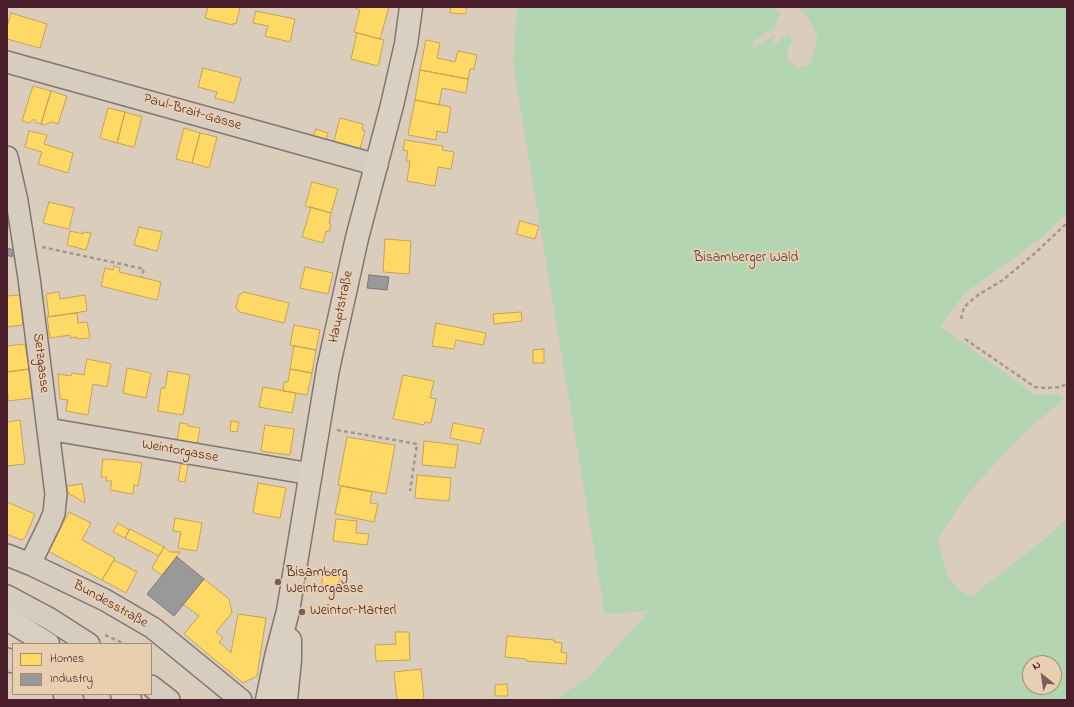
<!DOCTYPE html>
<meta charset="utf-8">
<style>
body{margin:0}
#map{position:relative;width:1074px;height:707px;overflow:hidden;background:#dacdbc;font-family:"Indie Flower",sans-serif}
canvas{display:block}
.frame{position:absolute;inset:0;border:8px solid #4a1f2b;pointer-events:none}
.legend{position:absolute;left:12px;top:643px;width:140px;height:52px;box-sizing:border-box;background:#e7cfaf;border:1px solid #a8897a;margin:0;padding:5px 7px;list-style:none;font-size:12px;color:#4a1f2b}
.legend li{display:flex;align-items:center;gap:8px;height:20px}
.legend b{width:20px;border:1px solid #a8897a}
.north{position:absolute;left:1022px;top:655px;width:40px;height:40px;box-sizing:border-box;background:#e7cfaf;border:1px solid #a8897a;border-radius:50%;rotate:330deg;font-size:11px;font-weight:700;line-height:16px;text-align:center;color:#4a1f2b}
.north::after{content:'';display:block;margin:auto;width:14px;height:18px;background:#7c5c5e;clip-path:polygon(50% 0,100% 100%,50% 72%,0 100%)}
</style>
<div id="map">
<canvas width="1074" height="707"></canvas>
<div class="frame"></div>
<ul class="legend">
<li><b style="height:11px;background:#ffd966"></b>Homes</li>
<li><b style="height:11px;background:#999"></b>Industry</li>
</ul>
<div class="north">N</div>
</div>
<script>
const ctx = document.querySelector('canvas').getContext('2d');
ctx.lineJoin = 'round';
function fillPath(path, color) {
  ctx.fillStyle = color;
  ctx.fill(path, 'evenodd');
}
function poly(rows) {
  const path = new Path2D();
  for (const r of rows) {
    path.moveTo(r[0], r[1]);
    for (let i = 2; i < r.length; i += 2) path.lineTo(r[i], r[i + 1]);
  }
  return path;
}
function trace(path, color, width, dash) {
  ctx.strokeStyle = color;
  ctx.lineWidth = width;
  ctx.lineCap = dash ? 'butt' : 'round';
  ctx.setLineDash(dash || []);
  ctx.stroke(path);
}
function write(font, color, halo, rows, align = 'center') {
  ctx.font = font + ' "Indie Flower",sans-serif';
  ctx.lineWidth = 4;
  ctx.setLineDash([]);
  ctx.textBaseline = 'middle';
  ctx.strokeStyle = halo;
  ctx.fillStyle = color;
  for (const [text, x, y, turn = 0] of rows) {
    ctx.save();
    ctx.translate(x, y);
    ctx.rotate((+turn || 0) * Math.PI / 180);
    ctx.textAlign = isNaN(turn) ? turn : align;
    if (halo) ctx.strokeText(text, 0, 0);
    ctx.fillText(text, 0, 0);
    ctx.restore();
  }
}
const green = poly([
 [517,7,772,7,780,13,775,27,754,41,752,48,775,35,772,48,782,38,789,34,792,42,788,48,787,59,797,68,810,65,817,43,817,35,809,20,797,7,1067,7,1067,213,1040,239,965,293,940,326,1035,395,1061,395,1064,399,1023,434,969,492,938,538,946,573,958,589,971,597,1046,538,1067,518,1067,700,559,700,557,698,589,677,649,611,605,614,513,63],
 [1030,663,1054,663,1054,687,1030,687]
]);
const homes = poly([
 [208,7,240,7,236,24,233,23,233,25,205,18,208,7],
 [353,7,389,7,380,39,354,32,360,10,353,7],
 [451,7,466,7,466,14,450,13,451,7],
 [256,11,295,19,290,42,265,36,268,26,253,23,256,11],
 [11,13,47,24,40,48,7,39,7,27,11,13],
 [357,33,384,40,378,66,351,59,357,33],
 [426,40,440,43,437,58,455,62,458,51,477,55,474,69,470,69,468,79,420,70,426,40],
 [203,68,241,78,234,103,215,98,217,92,198,87,203,68],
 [420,70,468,79,466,93,442,88,439,105,415,100,420,70],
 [33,86,51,91,41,124,37,123,34,119,29,123,22,121,33,86],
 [51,91,67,96,58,124,51,122,44,125,41,124,51,91],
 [415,100,451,107,447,133,437,131,436,140,408,135,415,100],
 [108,108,125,112,117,143,100,138,108,108],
 [125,112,142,117,134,147,117,143,125,112],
 [340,118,363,124,362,130,365,131,359,152,333,145,340,118],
 [184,128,200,133,192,163,176,159,184,128],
 [316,129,328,133,325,143,312,139,316,129],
 [29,131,47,135,44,144,73,153,68,173,38,164,42,152,25,147,29,131],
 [200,133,217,137,209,168,192,163,200,133],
 [405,140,443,146,442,150,454,152,451,169,438,167,435,186,407,181,410,161,406,161,408,151,403,150,405,140],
 [312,182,338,189,331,213,305,206,312,182],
 [49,202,74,208,69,229,43,223,49,202],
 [311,207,331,213,329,223,331,224,329,232,326,231,323,243,302,237,311,207],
 [7,212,10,213,7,235,7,212],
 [520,221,539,226,535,239,516,234,520,221],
 [139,227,162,232,157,251,134,245,139,227],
 [70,231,83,234,83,232,91,233,86,250,67,245,70,231],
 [385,239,411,241,409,274,383,272,385,239],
 [114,266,120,268,119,272,161,282,157,300,101,286,105,268,113,270,114,266],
 [305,267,333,273,328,294,300,288,305,267],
 [59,292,60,299,85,295,87,311,49,317,46,294,59,292],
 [244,292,289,303,284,323,240,312,236,308,239,295,244,292],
 [20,295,23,325,7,327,7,296,20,295],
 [521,312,522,321,494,324,493,314,521,312],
 [77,313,78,323,87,322,90,338,77,339,77,337,70,338,70,335,50,338,47,317,77,313],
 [436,323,486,333,483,345,456,340,454,349,432,346,436,323],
 [294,325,320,330,316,350,290,345,294,325],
 [25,344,29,369,7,372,7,346,25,344],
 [294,346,316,350,312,373,290,369,294,346],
 [544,349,544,363,533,363,533,350,544,349],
 [87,359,111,364,107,387,93,384,88,415,66,411,68,400,60,399,58,374,71,376,72,373,84,375,87,359],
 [127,368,151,373,146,398,123,393,127,368],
 [29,369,32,398,8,401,7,372,29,369],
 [290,369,312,373,307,395,283,391,284,382,288,382,290,369],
 [168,371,190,375,183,415,158,411,161,388,165,388,168,371],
 [403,375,434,381,430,398,436,399,431,423,425,422,424,425,393,419,403,375],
 [263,387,296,393,292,413,259,407,263,387],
 [20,420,25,464,7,466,7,422,20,420],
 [231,421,239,422,237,432,230,431,231,421],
 [180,423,188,424,188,426,200,428,197,444,177,441,180,423],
 [453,423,484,429,480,444,450,438,453,423],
 [265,425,294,429,290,455,261,451,265,425],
 [347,437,395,445,386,494,338,485,347,437],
 [424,441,458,445,455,468,422,465,424,441],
 [103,459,109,460,110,459,142,463,138,486,134,485,133,494,110,490,112,481,106,481,107,477,101,477,103,459],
 [181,464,188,465,185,482,178,481,181,464],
 [417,475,451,478,449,501,415,498,417,475],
 [258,483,286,488,280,518,253,513,258,483],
 [82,484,85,503,68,493,67,486,82,484],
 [341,486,372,492,370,503,378,504,374,522,335,514,341,486],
 [7,502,35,514,25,538,21,540,7,534,7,502],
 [69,512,91,523,82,540,115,558,102,580,48,551,69,512],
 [175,518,202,523,197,551,178,548,181,532,173,531,175,518],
 [336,519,357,521,356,533,369,534,367,545,333,541,336,519],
 [118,523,129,530,125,538,113,532,118,523],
 [130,529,164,547,159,556,125,538,130,529],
 [164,547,170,552,180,552,162,575,152,568,164,547],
 [114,560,137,572,126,593,102,580,114,560],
 [323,573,340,574,339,592,321,590,323,573],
 [204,579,229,599,232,613,216,632,223,638,219,642,231,653,238,614,266,618,257,676,243,683,184,634,199,616,183,604,204,579],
 [395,632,409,632,410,660,376,661,375,645,396,644,395,632],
 [507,636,554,640,554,642,562,643,561,652,567,653,566,664,526,661,526,659,505,657,507,636],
 [421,669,424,700,397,700,394,672,421,669],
 [507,684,508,696,495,696,495,685,507,684]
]);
const industry = poly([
 [7,248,14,250,12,257,7,255,7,248],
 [369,275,389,277,387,290,367,288,369,275],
 [177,557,204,579,174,616,147,594,177,557]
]);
const path = poly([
 [42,247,144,269,141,277],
 [961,319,964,307,978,295,1003,280,1034,254,1067,223],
 [965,339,1035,387,1046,388,1061,387,1067,383],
 [337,430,417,444,410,491],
 [105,635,125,644]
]);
const minor = poly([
 [7,62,377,165],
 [7,157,17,201,29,278,56,494,54,513,50,523,30,564],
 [48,429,311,474],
 [7,555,30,564,105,600,153,628,241,700],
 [7,596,50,619,89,644],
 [7,659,13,662],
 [151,686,169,700],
 [64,694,73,700]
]);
const major = poly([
 [7,619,48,644],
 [122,694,130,700],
 [267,700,276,657,288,611,328,369,357,238,392,105,406,44,411,7],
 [286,700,290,660,290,640]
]);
const markers = [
 [278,582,4,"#7c5c5e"],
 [302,612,4,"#7c5c5e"]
];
const streetNames = [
 ["Paul-Brait-Gasse",192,113,16],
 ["Hauptstraße",342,307,-78],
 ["Setzgasse",40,363,83],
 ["Weintorgasse",180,452,10],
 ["Bundesstraße",110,605,29]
];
const parkNames = [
 ["Bisamberger Wald",746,259]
];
const poiNames = [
 ["Bisamberg",286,574],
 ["Weintorgasse",286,590],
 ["Weintor-Marterl",310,612]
];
fillPath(green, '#b3d5b2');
fillPath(homes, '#ffd966');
trace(homes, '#c9a154', 1);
fillPath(industry, '#999');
trace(industry, '#817478', 1);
trace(minor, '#837570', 24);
trace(major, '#837570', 25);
trace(path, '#a39791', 2.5, [4, 3]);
trace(minor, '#d6ccc0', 21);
trace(major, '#dad0c1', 22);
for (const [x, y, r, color] of markers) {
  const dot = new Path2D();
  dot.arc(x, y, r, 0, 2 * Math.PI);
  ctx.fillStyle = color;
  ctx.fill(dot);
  trace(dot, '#e7cfaf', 1.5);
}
write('14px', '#4a1f2b', '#e7cfaf', streetNames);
write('14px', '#553b3e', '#e7cfaf', parkNames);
write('14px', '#4a1f2b', '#e7cfaf', poiNames, 'left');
</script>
